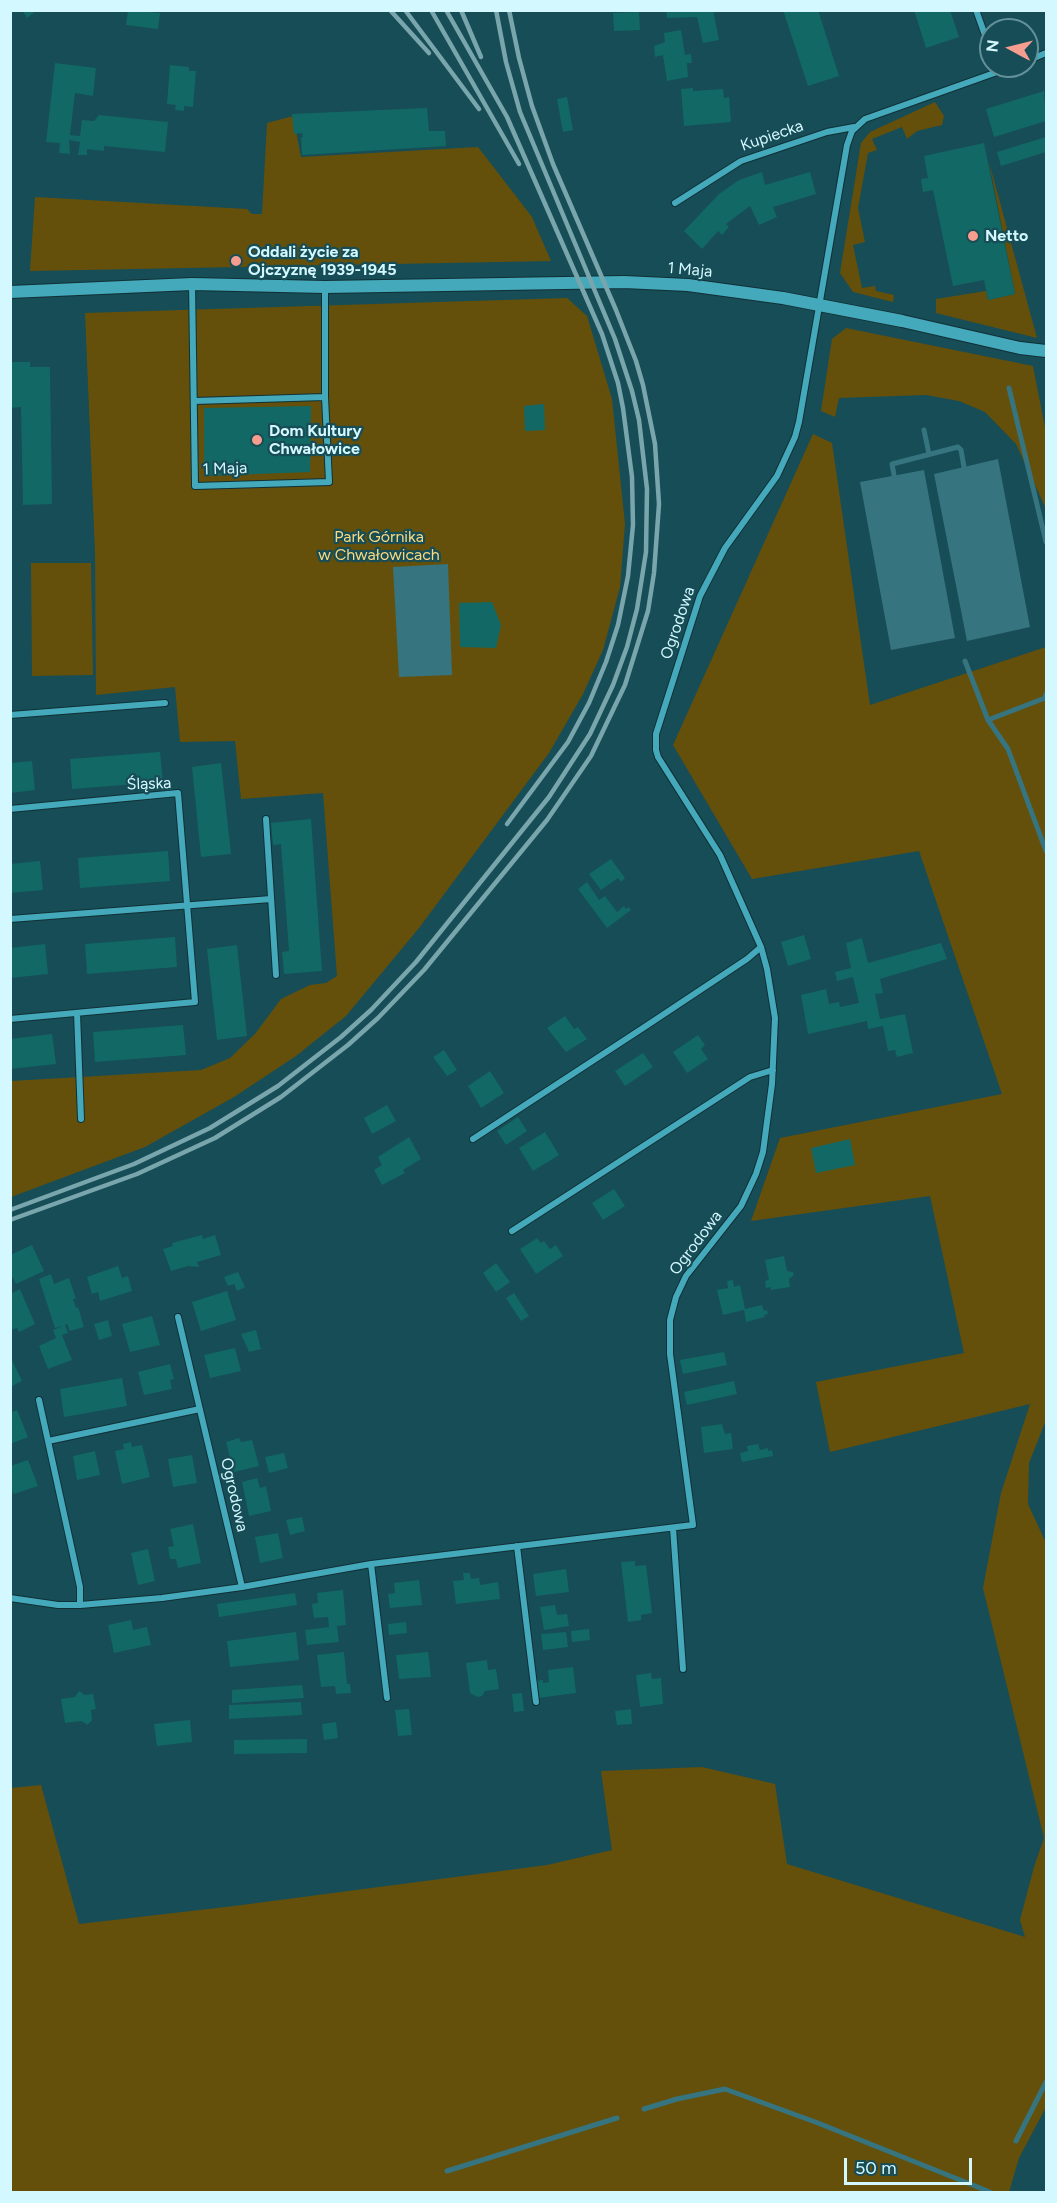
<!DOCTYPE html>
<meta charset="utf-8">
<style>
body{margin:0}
#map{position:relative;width:1057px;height:2203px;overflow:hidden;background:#174d56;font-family:Figtree,sans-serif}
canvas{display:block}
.frame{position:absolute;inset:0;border:12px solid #d4f8ff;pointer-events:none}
.north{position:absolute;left:979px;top:18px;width:60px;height:60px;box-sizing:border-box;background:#174d56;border:2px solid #63919a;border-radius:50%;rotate:277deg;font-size:16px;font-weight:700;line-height:24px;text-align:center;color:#d4f8ff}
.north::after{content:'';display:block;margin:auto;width:21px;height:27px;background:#f59d8e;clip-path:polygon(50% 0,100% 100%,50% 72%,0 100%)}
.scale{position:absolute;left:844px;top:2158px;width:128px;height:27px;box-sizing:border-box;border:3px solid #d4f8ff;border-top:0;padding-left:8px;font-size:18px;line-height:21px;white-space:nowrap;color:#d4f8ff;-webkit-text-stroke:4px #174d56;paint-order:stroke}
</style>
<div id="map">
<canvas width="1057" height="2203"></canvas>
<div class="frame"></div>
<div class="north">N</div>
<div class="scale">50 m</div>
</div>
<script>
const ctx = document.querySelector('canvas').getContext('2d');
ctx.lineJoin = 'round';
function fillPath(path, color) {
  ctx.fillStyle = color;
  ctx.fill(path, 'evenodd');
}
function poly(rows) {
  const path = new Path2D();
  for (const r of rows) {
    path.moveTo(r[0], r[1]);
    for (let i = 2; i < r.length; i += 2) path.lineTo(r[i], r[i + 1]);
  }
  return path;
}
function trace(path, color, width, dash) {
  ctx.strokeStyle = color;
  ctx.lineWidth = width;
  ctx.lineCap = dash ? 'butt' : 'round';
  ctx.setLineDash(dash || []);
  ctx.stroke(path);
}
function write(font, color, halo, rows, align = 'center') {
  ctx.font = font + ' Figtree,sans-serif';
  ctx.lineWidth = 4.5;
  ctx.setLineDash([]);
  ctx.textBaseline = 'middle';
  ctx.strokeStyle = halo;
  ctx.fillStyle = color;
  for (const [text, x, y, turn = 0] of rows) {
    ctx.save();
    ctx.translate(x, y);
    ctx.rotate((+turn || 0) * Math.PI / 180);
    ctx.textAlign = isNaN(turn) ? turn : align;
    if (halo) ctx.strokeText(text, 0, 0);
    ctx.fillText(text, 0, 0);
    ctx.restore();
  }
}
const green = poly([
 [935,102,944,116,942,125,917,131,907,139,902,127,872,139,877,150,868,153,858,208,865,242,853,245,862,288,875,286,876,291,894,295,893,302,853,292,840,273,861,143,870,132],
 [293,116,301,157,478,147,532,217,551,261,30,271,35,197,247,209,252,214,262,214,267,123],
 [989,162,1037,338,936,313,936,299,986,291,988,300,1015,294],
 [567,298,587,316,612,399,625,524,620,587,603,650,583,694,549,753,419,928,346,1016,296,1056,234,1097,145,1147,11,1197,11,1081,201,1070,230,1058,255,1034,281,999,310,985,326,983,337,976,323,793,241,799,235,741,180,742,175,687,96,695,95,553,85,313],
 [846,328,1033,366,1046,433,1046,509,1016,444,985,412,959,401,926,395,839,398,835,417,821,411,832,339],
 [813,434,832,443,870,705,1046,647,1046,1420,1029,1463,1028,1504,1046,1543,1046,2107,1019,2158,1009,2192,11,2192,11,1788,41,1785,79,1924,234,1906,547,1865,612,1850,601,1771,702,1767,775,1784,787,1864,1025,1937,1020,1920,1034,1867,1044,1838,983,1588,1001,1493,1030,1404,830,1452,816,1382,964,1353,930,1196,751,1221,780,1138,1002,1094,919,851,752,879,673,745],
 [31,563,91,563,93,675,32,676]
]);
const water = poly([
 [998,459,1030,627,967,641,934,474],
 [924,470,955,638,891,650,860,482],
 [448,564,452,675,399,677,393,567]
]);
const stream = poly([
 [1009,388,1046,542],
 [924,430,929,454],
 [894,475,892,464,958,447,961,450,964,467],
 [965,661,988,720,1008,749,1046,851],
 [988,720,1045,698,1046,694],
 [644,2109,677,2099,725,2089,818,2123,990,2192],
 [1016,2141,1046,2082],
 [447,2171,617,2118]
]);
const building = poly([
 [22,10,37,10,27,18],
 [128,10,160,13,158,29,126,25],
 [666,10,713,10,719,40,703,43,697,17,667,18],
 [783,10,818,10,839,76,808,86],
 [914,10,950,10,959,37,926,48],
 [639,12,640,30,614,31,613,13],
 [681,30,685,55,691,54,692,63,687,63,688,77,667,81,663,55,655,57,654,46,665,42,664,33],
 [55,63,96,68,93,96,75,93,70,135,80,136,82,120,94,121,99,115,168,122,165,152,104,146,104,151,87,149,87,155,78,155,80,142,69,140,70,154,59,153,60,143,46,142],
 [170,65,189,67,189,71,196,71,193,107,184,106,184,111,175,110,176,105,167,104],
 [693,88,693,91,723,89,724,98,729,97,731,122,684,126,681,89],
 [1044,91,1046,121,994,137,986,109],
 [567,97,573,130,563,132,557,99],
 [427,108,429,131,445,131,446,146,302,155,301,137,303,137,302,133,294,134,292,114],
 [1046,137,1046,152,1001,166,997,152],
 [984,143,1015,294,988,300,984,280,953,286,933,190,923,192,921,179,928,178,924,156],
 [762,172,765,185,810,172,816,194,773,207,777,217,759,225,750,206,726,224,729,227,722,235,718,231,702,249,684,231,719,194,739,180],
 [10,362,30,362,30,367,50,367,52,504,23,505,21,407,10,408],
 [544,404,545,430,525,431,524,406],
 [311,406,310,472,204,476,204,408],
 [492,602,501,625,496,648,460,647,459,603],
 [160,752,163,782,72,789,70,759],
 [32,761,35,790,10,793,10,763],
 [221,763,231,854,201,857,192,767],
 [311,819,322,971,284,974,282,952,289,951,281,844,273,845,271,823],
 [168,851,170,881,80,888,78,858],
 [611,859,625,878,621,882,618,878,601,890,589,874],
 [40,861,43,890,10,893,10,864],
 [587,882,599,900,605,896,617,912,624,906,626,909,629,907,631,910,607,928,578,889],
 [804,935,811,959,788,966,781,942],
 [175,937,177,967,87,974,85,944],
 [862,938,868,963,941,943,947,959,880,979,883,993,875,994,880,1019,905,1014,913,1053,897,1057,895,1050,888,1051,883,1026,868,1029,867,1021,808,1034,801,995,826,989,829,1004,839,1002,840,1007,859,1003,853,977,837,981,835,972,851,968,846,943],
 [45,944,48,974,10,978,10,948],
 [237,945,247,1036,217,1040,207,949],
 [565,1016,574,1029,578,1027,587,1039,566,1052,547,1028],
 [183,1025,186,1055,95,1062,93,1032],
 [52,1034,56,1064,10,1069,10,1039],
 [698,1035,705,1045,701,1049,708,1059,687,1073,673,1052],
 [444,1050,457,1070,447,1076,433,1057],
 [643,1053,653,1067,625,1086,615,1071],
 [490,1071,504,1093,481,1108,468,1086],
 [387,1105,396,1121,372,1134,364,1118],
 [518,1117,527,1131,506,1145,497,1131],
 [545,1132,559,1155,533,1171,519,1148],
 [409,1137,421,1159,403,1170,405,1173,382,1185,374,1170,382,1165,378,1157],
 [850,1139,855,1165,816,1173,811,1148],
 [614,1189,625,1206,603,1220,592,1203],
 [202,1235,203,1239,215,1235,221,1255,197,1262,199,1267,188,1266,171,1271,163,1249,173,1246,172,1243],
 [537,1238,541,1243,544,1241,550,1249,556,1245,563,1256,536,1274,520,1249],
 [32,1245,44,1271,16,1284,10,1272,10,1255],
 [784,1256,787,1271,793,1272,794,1275,789,1279,790,1287,771,1290,771,1287,766,1288,765,1281,769,1280,765,1260],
 [496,1263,510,1282,496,1292,483,1273],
 [118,1266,122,1278,128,1276,132,1291,100,1301,98,1292,92,1294,87,1277],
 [238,1272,245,1287,237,1291,234,1284,228,1286,224,1277],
 [51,1274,54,1284,69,1278,76,1299,73,1299,76,1308,78,1307,84,1327,70,1331,67,1324,65,1325,68,1333,62,1335,72,1360,48,1369,39,1346,56,1338,53,1330,63,1326,55,1328,39,1279],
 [733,1280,734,1287,740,1285,745,1309,762,1305,764,1311,767,1310,768,1314,764,1315,765,1317,746,1322,744,1310,723,1315,717,1290,728,1288,727,1281],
 [20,1289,35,1324,19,1332,17,1328,10,1330,10,1294],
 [227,1291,236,1320,201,1331,192,1302],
 [514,1293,529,1316,521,1321,506,1298],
 [152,1316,160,1345,130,1352,122,1324],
 [108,1320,112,1336,99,1340,94,1324],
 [256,1330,261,1349,249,1352,241,1334],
 [235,1348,241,1371,210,1378,204,1355],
 [724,1352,727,1365,683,1374,680,1360],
 [10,1356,22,1381,10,1387],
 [170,1364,174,1379,170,1380,172,1389,144,1395,138,1372],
 [122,1378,127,1406,64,1417,60,1389],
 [734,1381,737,1394,687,1405,684,1392],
 [17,1410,28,1437,10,1444,10,1413],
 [722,1424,725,1434,731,1433,733,1449,704,1453,701,1427],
 [239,1438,241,1442,252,1440,259,1466,234,1472,226,1442],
 [131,1442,132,1447,142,1445,150,1477,122,1484,115,1451,124,1449,123,1444],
 [758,1444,760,1450,768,1448,768,1451,772,1450,773,1456,742,1462,740,1453,748,1451,747,1446],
 [95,1451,100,1475,77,1480,73,1456],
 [284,1453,288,1468,269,1473,265,1457],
 [192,1455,197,1483,173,1487,168,1459],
 [28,1460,38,1486,14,1494,10,1488,10,1466],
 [257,1478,260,1488,266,1486,271,1511,249,1516,242,1482],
 [302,1517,305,1531,290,1535,286,1520],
 [193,1524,201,1563,178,1568,176,1559,170,1559,168,1547,174,1546,170,1529],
 [278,1533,283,1558,260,1563,255,1537],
 [148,1549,155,1581,138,1585,131,1553],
 [635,1561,635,1566,646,1565,652,1613,641,1615,641,1620,628,1622,621,1562],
 [566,1569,569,1592,536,1596,533,1574],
 [463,1573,470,1573,471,1579,479,1578,480,1585,498,1582,500,1599,456,1604,453,1581,464,1580],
 [419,1580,422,1605,390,1608,388,1594,395,1593,394,1583],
 [343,1590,346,1625,337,1626,339,1642,307,1645,305,1630,329,1627,328,1617,314,1618,312,1604,318,1603,317,1593],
 [295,1593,297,1605,219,1617,217,1604],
 [555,1605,557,1615,567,1614,569,1626,544,1630,540,1607],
 [131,1620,133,1630,147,1627,151,1645,114,1653,108,1625],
 [406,1622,407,1633,389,1635,388,1624],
 [589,1629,590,1640,572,1642,571,1631],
 [296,1632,299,1660,230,1667,227,1641],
 [566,1632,568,1647,543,1650,541,1634],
 [344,1652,347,1684,350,1684,351,1693,336,1694,335,1686,321,1687,317,1655],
 [428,1652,431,1677,399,1679,396,1655],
 [487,1660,488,1670,496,1669,499,1689,485,1691,482,1696,477,1697,470,1693,466,1663],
 [573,1667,576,1693,538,1698,536,1681,543,1680,543,1683,549,1682,548,1670],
 [651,1673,652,1679,661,1678,663,1704,640,1707,636,1675],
 [302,1685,304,1698,232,1703,232,1690],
 [79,1691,85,1695,93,1694,96,1709,91,1710,92,1720,87,1725,82,1721,65,1723,61,1699,75,1697],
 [522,1693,524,1711,514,1712,512,1694],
 [301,1702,302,1715,229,1719,229,1705],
 [409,1709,412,1735,398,1736,395,1710],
 [631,1709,632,1724,617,1725,615,1711],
 [190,1720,192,1742,157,1746,154,1724],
 [336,1722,338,1738,324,1740,322,1724],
 [307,1739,307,1753,234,1754,234,1740]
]);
const street = poly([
 [976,10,991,52],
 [1027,61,1046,53],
 [675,203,741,161,827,132,854,127],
 [192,284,195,486,329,482,325,397,325,287],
 [194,401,325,397],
 [10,715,165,703],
 [10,809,178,793,195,1002,10,1019],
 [266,819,276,975],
 [10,919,271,899],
 [77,1013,81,1119],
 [473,1139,646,1026,747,959,761,947],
 [512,1231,750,1077,773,1070],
 [178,1317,242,1587],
 [39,1400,80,1587,80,1605],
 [48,1441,200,1409],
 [673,1528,683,1669],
 [517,1546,536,1702],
 [371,1564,387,1698],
 [10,1598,58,1605,80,1605,162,1598,242,1587,371,1564,693,1525,670,1354,670,1320,676,1297,686,1276,741,1206,756,1174,763,1152,772,1084,775,1018,767,969,761,947,720,855,658,757,656,750,656,734,700,596,725,548,777,476,795,437,799,422,847,145,852,131,865,119,1014,66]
]);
const secondary = poly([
 [10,292,192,284,325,287,624,282,688,285,783,298,902,321,1020,348,1046,351]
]);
const rail = poly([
 [390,10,429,53],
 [405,10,479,109],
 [431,10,519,164],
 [446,10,507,117,602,334,618,383,623,408,632,477,633,525,628,576,618,625,606,662,589,703,568,742,507,824],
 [461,10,481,57],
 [10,1210,134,1164,210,1128,278,1086,341,1037,371,1010,416,962,549,797,590,734,613,685,627,647,637,609,646,552,647,489,639,420,632,391,615,339,520,112,506,62,496,10],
 [10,1220,137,1174,215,1138,281,1097,348,1045,378,1018,424,970,547,820,591,756,625,685,648,611,654,573,659,504,655,444,643,385,636,361,616,310,553,164,532,106,519,58,509,10]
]);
const markers = [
 [973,236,6,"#f59d8e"],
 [236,261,6,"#f59d8e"],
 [257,440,6,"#f59d8e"]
];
const streetNames = [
 ["Kupiecka",772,136,-19],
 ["1 Maja",690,270,5],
 ["1 Maja",225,469,-2],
 ["Ogrodowa",678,623,-71],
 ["Śląska",149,784,-2],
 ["Ogrodowa",696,1243,-53],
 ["Ogrodowa",234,1495,77]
];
const poiNames = [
 ["Netto",985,236],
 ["Oddali życie za",248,252],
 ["Ojczyznę 1939-1945",248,270],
 ["Dom Kultury",269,431],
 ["Chwałowice",269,449]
];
const parkNames = [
 ["Park Górnika",379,537],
 ["w Chwałowicach",379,555]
];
fillPath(green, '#64500b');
fillPath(water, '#36747f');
trace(stream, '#36747f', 5);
fillPath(building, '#126864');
trace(street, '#113036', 8);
trace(secondary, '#113036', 14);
trace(street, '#44a9ba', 6);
trace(secondary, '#44a9ba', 12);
trace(rail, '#79a5ad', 4.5);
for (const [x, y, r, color] of markers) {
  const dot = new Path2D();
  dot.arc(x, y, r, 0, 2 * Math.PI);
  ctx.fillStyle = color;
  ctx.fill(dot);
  trace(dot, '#174d56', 2);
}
write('16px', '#d4f8ff', '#174d56', streetNames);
write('bold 16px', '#d4f8ff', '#174d56', poiNames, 'left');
write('16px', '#fad97f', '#174d56', parkNames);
</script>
